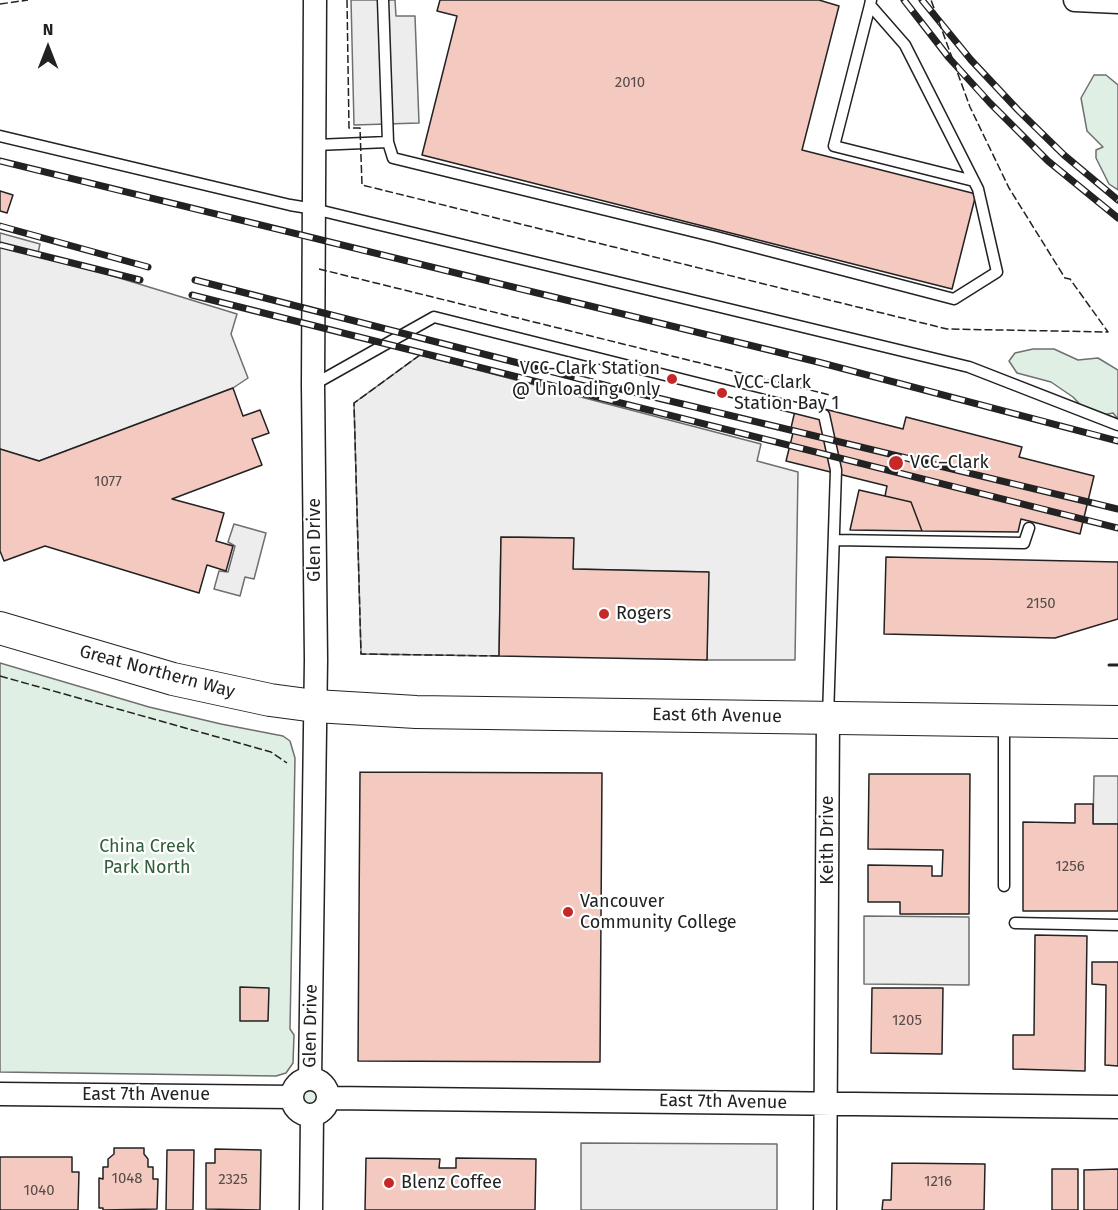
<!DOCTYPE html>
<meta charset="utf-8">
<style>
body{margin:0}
#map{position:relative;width:1118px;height:1210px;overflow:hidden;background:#fff;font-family:"Fira Sans",sans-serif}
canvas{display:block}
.north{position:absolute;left:18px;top:18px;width:60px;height:60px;-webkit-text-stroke:4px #fff;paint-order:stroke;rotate:0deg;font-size:16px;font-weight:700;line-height:24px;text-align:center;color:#222}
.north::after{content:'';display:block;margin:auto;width:21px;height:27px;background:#222;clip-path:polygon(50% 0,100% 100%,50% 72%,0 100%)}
</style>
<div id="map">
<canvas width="1118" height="1210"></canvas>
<div class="north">N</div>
</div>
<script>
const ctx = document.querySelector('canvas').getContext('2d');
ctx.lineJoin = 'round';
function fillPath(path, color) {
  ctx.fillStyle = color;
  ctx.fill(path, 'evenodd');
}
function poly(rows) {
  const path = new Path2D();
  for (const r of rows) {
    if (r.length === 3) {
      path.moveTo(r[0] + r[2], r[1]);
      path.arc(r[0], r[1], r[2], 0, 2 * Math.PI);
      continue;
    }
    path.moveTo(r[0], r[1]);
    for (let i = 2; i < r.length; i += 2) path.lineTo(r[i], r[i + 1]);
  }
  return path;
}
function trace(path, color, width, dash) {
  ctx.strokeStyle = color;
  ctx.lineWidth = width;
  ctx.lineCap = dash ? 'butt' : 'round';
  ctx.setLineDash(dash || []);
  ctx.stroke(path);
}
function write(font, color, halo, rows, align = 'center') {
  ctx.font = font + ' "Fira Sans",sans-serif';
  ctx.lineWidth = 4.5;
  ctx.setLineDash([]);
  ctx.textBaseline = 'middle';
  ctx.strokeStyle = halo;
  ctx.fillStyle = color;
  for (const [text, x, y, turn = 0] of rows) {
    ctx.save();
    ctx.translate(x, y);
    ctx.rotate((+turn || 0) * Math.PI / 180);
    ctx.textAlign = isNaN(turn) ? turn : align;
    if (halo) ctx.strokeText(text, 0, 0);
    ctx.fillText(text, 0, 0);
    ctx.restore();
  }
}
const green = poly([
 [1094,75,1106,75,1118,85,1118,190,1109,184,1096,158,1096,150,1103,147,1087,131,1081,98,1094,75],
 [1033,349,1054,349,1078,360,1098,358,1118,370,1118,419,1113,413,1092,417,1073,397,1051,382,1017,373,1009,361,1015,353,1033,349],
 [0,663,149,707,221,724,283,736,290,741,295,758,290,1029,294,1035,293,1063,286,1073,276,1076,0,1072,0,663],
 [311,1098,14]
]);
const parking = poly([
 [351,0,395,0,396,16,415,16,419,123,354,125,351,0],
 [0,233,40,244,38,253,237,314,231,334,248,378,233,388,39,461,0,449,0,233],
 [420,355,761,444,757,461,798,472,795,660,707,660,708,572,573,569,573,538,501,537,499,656,361,654,354,403,420,355],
 [234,524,266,533,254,579,245,577,240,596,214,589,219,571,228,572,235,546,228,542,234,524],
 [1094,776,1118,776,1118,824,1093,824,1094,776],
 [864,916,969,917,969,985,864,984,864,916],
 [581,1143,777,1144,777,1210,581,1210,581,1143]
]);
const building = poly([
 [440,0,819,0,839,6,802,150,976,194,952,289,422,155,457,16,437,11,440,0],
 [0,191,13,195,7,213,0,211,0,191],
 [233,388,243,416,260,410,269,433,252,439,262,465,172,499,224,513,216,541,233,546,226,571,207,565,199,593,45,546,4,561,0,551,0,449,39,461,233,388],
 [797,402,903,429,906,417,1022,447,1019,457,1094,476,1080,534,1021,519,1018,532,922,531,911,502,885,496,887,486,786,461,794,429,791,428,797,402],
 [859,490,911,502,922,531,850,530,859,490],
 [501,537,574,538,573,569,709,572,707,660,499,656,501,537],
 [886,557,1118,562,1118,619,1055,638,884,634,886,557],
 [360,772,602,773,600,1062,358,1061,360,772],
 [869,774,970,774,969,914,900,914,900,902,868,902,868,865,932,866,932,876,942,876,943,850,868,849,869,774],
 [1075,804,1093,804,1093,824,1118,824,1118,911,1023,911,1023,822,1075,823,1075,804],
 [1035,935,1087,936,1085,1071,1013,1069,1013,1035,1034,1035,1035,935],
 [1092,962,1118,962,1118,1066,1105,1065,1106,985,1092,984,1092,962],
 [240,987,269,988,268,1021,240,1021,240,987],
 [872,988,943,988,942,1054,871,1053,872,988],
 [114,1148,144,1148,144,1154,148,1159,148,1167,153,1167,153,1179,158,1179,157,1209,103,1210,103,1208,99,1208,99,1178,103,1179,103,1167,108,1167,108,1159,114,1154,114,1148],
 [215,1149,261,1150,260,1210,206,1209,206,1163,215,1163,215,1149],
 [167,1150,194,1150,193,1210,166,1210,167,1150],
 [0,1157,72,1157,72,1172,79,1172,78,1210,0,1210,0,1157],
 [366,1158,440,1159,439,1168,456,1168,456,1158,536,1159,535,1210,365,1210,366,1158],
 [892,1163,985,1164,984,1210,882,1210,883,1200,891,1200,892,1163],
 [1052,1169,1078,1169,1078,1210,1052,1210,1052,1169],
 [1118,1169,1118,1210,1084,1210,1084,1170,1118,1169]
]);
const lane = poly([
 [383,0,388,142,393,158,716,237,954,299,997,272,978,189,905,45,870,5,871,0],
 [870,5,834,146,974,181],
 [0,136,290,205,314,209,969,367,1118,425],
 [316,145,388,142],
 [313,385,434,317,824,415,836,470,828,717],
 [834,540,1024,543,1029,528],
 [1004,723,1004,886],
 [1015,923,1118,925]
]);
const street = poly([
 [1075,0,1118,2],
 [310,1097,18],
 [310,1079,316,660,313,385,315,0],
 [0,1094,292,1097],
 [329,1098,1118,1107],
 [311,1210,312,1115],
 [825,1210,828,717]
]);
const secondary = poly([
 [0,628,173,679,270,700,315,706,416,712,1118,722]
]);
const rail = poly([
 [904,0,949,58,990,103,1048,161,1118,218],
 [922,0,971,60,1018,110,1064,155,1118,200],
 [0,161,818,362,1118,441],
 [0,226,148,267],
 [0,245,140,280],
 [195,280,608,386,1118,509],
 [192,295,1118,528]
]);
const fence = poly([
 [347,0,349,128,360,128,362,185,947,329,1108,332,1070,279,1065,278,1009,188,970,107,931,0],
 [0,4,28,0],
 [319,269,830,395],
 [420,355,354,403,361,654,499,656],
 [0,676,271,752,287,763]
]);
const wall = poly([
 [1109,665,1118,665]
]);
const markers = [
 [672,379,6,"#c62828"],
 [722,393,6,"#c62828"],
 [896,463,8,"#c62828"],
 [604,614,6,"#c62828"],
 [568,912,6,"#c62828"],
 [389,1183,6,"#c62828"]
];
const numberNames = [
 ["2010",630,83],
 ["1077",108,482],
 ["2150",1041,604],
 ["1256",1070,867],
 ["1205",907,1021],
 ["1048",127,1179],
 ["2325",233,1180],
 ["1216",938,1182],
 ["1040",39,1191]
];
const poiNames = [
 ["VCC-Clark Station",660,369,"right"],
 ["@ Unloading Only",660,390,"right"],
 ["VCC-Clark",734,383],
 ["Station Bay 1",734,404],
 ["VCC–Clark",910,463],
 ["Rogers",616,614],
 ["Vancouver",580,902],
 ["Community College",580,923],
 ["Blenz Coffee",401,1183]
];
const streetNames = [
 ["Glen Drive",315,540,-90],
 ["Great Northern Way",157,672,15],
 ["East 6th Avenue",717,716,1],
 ["Keith Drive",828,840,-90],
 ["Glen Drive",311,1026,-89],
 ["East 7th Avenue",146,1095],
 ["East 7th Avenue",723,1102,1]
];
const parkNames = [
 ["China Creek",147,847],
 ["Park North",147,868]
];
fillPath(green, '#e0efe3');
trace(green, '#6f6f6f', 1.5);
fillPath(parking, '#ededed');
trace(parking, '#6f6f6f', 1.5);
fillPath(building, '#f3c9c0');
trace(building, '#222', 1.5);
trace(lane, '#222', 13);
trace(street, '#222', 25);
trace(secondary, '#222', 34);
trace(lane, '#fff', 10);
trace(street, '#fff', 22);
trace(secondary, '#fff', 32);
trace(rail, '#222', 7);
trace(rail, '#fff', 4.5, [14]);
trace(fence, '#222', 1.5, [8, 3]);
trace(wall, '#222', 3);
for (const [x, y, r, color] of markers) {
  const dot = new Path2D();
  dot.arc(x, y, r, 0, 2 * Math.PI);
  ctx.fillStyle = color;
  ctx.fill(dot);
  trace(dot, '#fff', 2);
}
write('15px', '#564c4a', null, numberNames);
write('18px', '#222', '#fff', poiNames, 'left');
write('18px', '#222', '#fff', streetNames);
write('18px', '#2f5e38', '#fff', parkNames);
</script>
